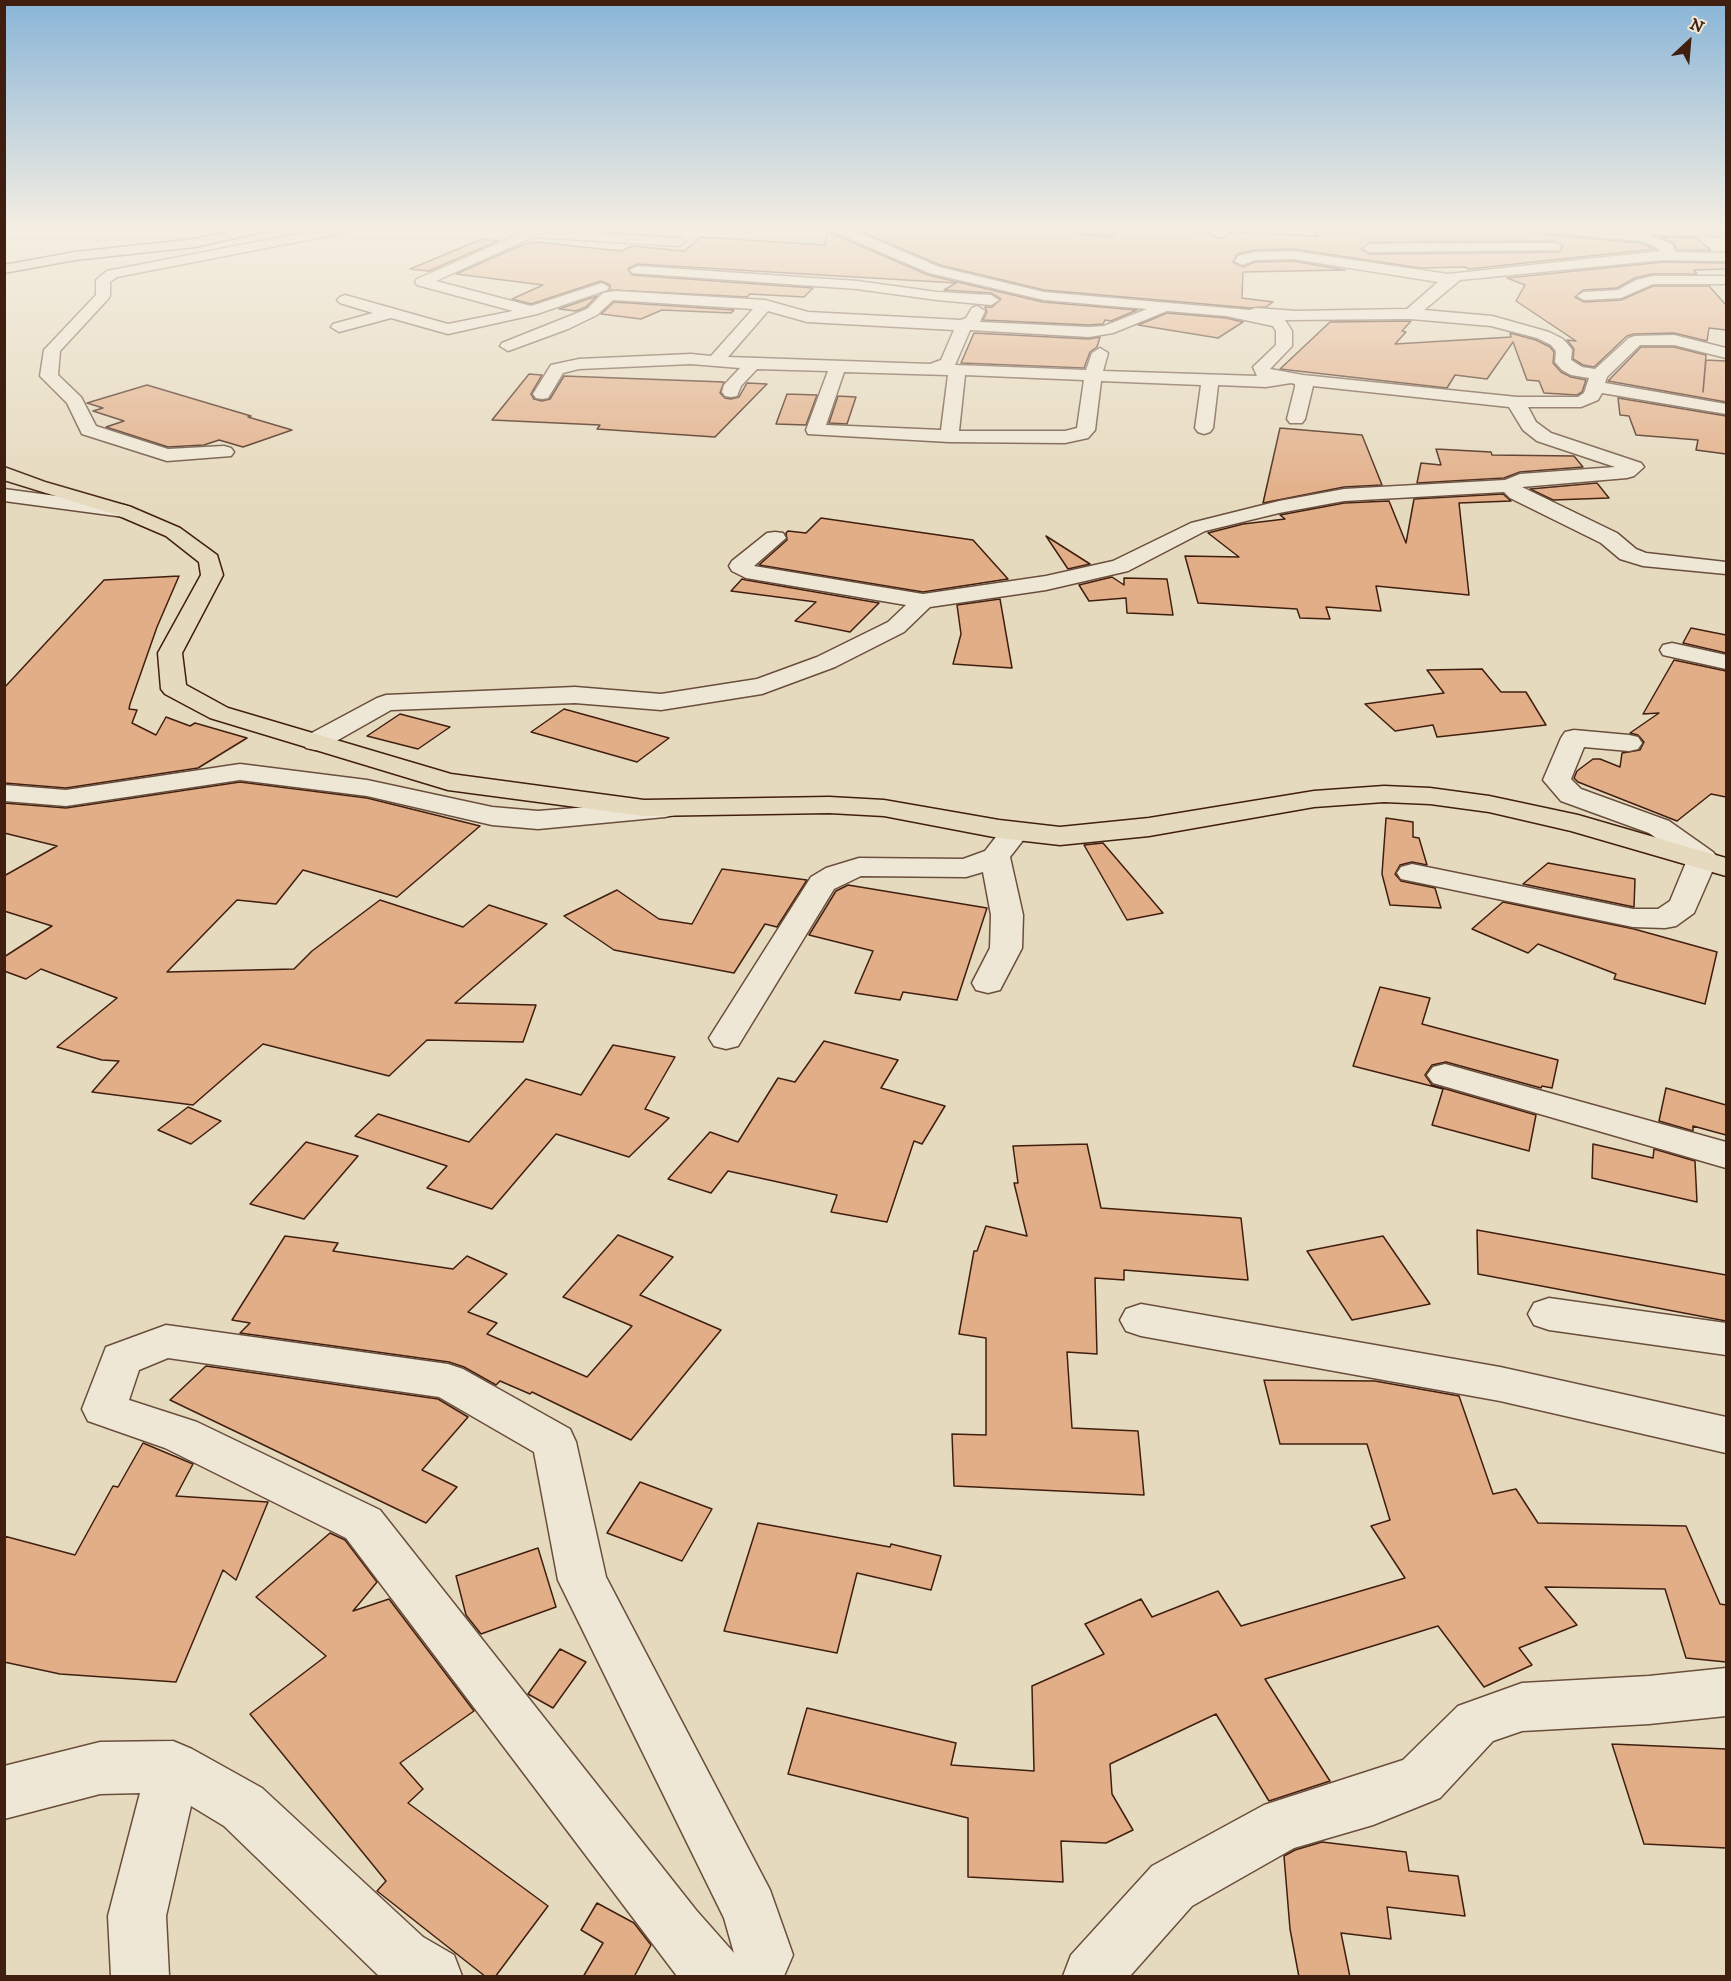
<!DOCTYPE html>
<style>
body{margin:0}
#map{position:relative;width:1731px;height:1981px;overflow:hidden;background:#e6dabe;font-family:"IM FELL DW Pica",serif}
canvas{display:block}
.frame{position:absolute;inset:0;border:6px solid #401f10;pointer-events:none}
.north{position:absolute;left:1659px;top:12px;width:60px;height:60px;-webkit-text-stroke:4px #efe7d5;paint-order:stroke;rotate:26deg;font-size:16px;font-weight:700;line-height:24px;text-align:center;color:#401f10}
.north::after{content:'';display:block;margin:auto;width:21px;height:27px;background:#401f10;clip-path:polygon(50% 0,100% 100%,50% 72%,0 100%)}
</style>
<div id="map">
<canvas width="1731" height="1981"></canvas>
<div class="frame"></div>
<div class="north">N</div>
</div>
<script>
const ctx = document.querySelector('canvas').getContext('2d');
ctx.lineJoin = 'round';
function fillPath(path, color) {
  ctx.fillStyle = color;
  ctx.fill(path, 'evenodd');
}
function poly(rows) {
  const path = new Path2D();
  for (const r of rows) {
    path.moveTo(r[0], r[1]);
    for (let i = 2; i < r.length; i += 2) path.lineTo(r[i], r[i + 1]);
  }
  return path;
}
function trace(path, color, width, dash) {
  ctx.strokeStyle = color;
  ctx.lineWidth = width;
  ctx.lineCap = dash ? 'butt' : 'round';
  ctx.setLineDash(dash || []);
  ctx.stroke(path);
}
const building = poly([
 [827,228,829,228,831,233,928,275,1043,302,1137,310,1111,321,1105,320,1103,324,1089,325,983,320,987,312,985,307,992,307,1001,299,991,293,944,290,956,283,637,264,628,269,632,275,813,288,804,297,750,294,747,297,610,290,610,285,601,281,531,304,512,299,543,285,456,274,524,244,536,242,621,251,632,246,684,251,701,237,825,245,827,228],
 [853,228,1069,228,1078,234,1108,237,1117,232,1114,228,1181,228,1200,233,1208,233,1221,239,1232,232,1318,236,1315,232,1360,232,1355,228,1527,228,1529,233,1640,243,1655,249,1469,269,1465,267,1421,268,1293,249,1254,250,1237,254,1233,262,1243,267,1255,262,1293,261,1345,270,1243,272,1242,298,1273,302,1266,307,1250,308,1044,290,940,265,853,228],
 [1554,241,1563,246,1559,252,1370,254,1361,249,1370,242,1554,241],
 [1661,237,1696,238,1711,250,1677,250,1674,243,1661,237],
 [482,239,498,241,429,271,410,269,482,239],
 [1663,262,1726,263,1726,269,1694,270,1697,274,1652,274,1635,278,1617,288,1583,290,1575,297,1584,302,1621,300,1653,286,1709,286,1726,305,1726,330,1709,328,1707,341,1674,333,1634,334,1627,336,1594,367,1583,365,1573,359,1574,349,1567,340,1576,341,1516,301,1525,285,1507,278,1663,262],
 [597,296,586,307,576,311,559,309,597,296],
 [614,302,734,310,731,313,662,310,641,319,601,314,614,302],
 [1167,313,1226,318,1243,322,1218,338,1138,325,1167,313],
 [1411,321,1402,331,1406,332,1395,344,1511,337,1510,333,1536,340,1550,347,1554,352,1553,363,1561,372,1571,377,1586,380,1582,392,1577,395,1544,393,1539,381,1527,380,1513,342,1487,379,1455,375,1447,388,1280,369,1330,322,1411,321],
 [974,333,1089,339,1100,337,1097,347,1090,352,1084,368,961,363,974,333],
 [1641,347,1674,347,1706,355,1703,392,1706,360,1726,361,1726,402,1608,381,1641,347],
 [529,374,542,375,531,394,534,399,542,401,550,399,564,376,724,382,720,393,725,398,731,399,739,397,747,383,767,384,715,437,597,429,600,425,492,420,529,374],
 [147,385,251,416,248,417,292,430,243,447,219,440,204,445,168,447,106,427,124,421,93,411,103,408,87,403,147,385],
 [787,394,817,395,806,425,776,424,787,394],
 [838,396,856,397,847,424,829,423,838,396],
 [1618,398,1726,416,1726,454,1696,450,1698,440,1636,435,1629,416,1620,415,1618,398],
 [1280,428,1362,435,1382,485,1344,487,1263,503,1280,428],
 [1436,449,1491,452,1492,455,1574,456,1583,467,1520,472,1504,478,1417,483,1421,463,1441,465,1436,449],
 [1597,483,1609,498,1553,500,1530,489,1597,483],
 [1503,494,1511,501,1459,503,1469,595,1376,586,1381,611,1326,607,1330,619,1300,618,1297,609,1198,603,1185,556,1239,557,1208,533,1243,524,1285,519,1280,515,1344,503,1389,501,1406,543,1414,499,1503,494],
 [821,518,973,540,1008,579,923,592,759,565,787,540,786,533,788,531,806,533,821,518],
 [1046,536,1090,564,1068,569,1046,536],
 [179,576,157,627,130,704,129,709,137,710,132,723,156,735,166,717,190,726,195,723,247,738,198,768,66,788,4,783,4,688,104,580,179,576],
 [1112,577,1124,585,1124,578,1167,579,1173,615,1127,613,1126,598,1089,601,1079,585,1112,577],
 [742,579,746,580,879,603,850,632,795,621,816,602,731,591,742,579],
 [1000,599,1012,668,953,664,961,634,957,605,1000,599],
 [1691,628,1726,635,1726,653,1683,643,1691,628],
 [1674,660,1726,671,1726,797,1711,794,1677,821,1578,782,1574,778,1577,771,1593,759,1600,759,1620,767,1622,753,1640,750,1644,742,1638,735,1630,733,1659,713,1643,714,1674,660],
 [1482,669,1501,692,1526,692,1546,725,1437,737,1433,725,1395,731,1365,704,1444,693,1427,670,1482,669],
 [564,709,669,738,637,762,531,732,564,709],
 [400,714,450,727,418,749,367,736,400,714],
 [240,782,367,798,480,826,397,897,303,870,276,904,237,900,167,972,294,969,312,951,380,900,463,927,489,905,547,924,455,1003,536,1005,523,1042,427,1040,389,1076,263,1044,193,1105,92,1092,119,1061,102,1060,57,1047,117,998,41,969,26,979,4,971,4,957,52,926,4,911,4,876,57,846,4,833,4,803,66,808,240,782],
 [1386,818,1413,822,1413,837,1419,838,1427,865,1412,862,1400,865,1395,874,1401,881,1435,888,1441,908,1390,905,1382,874,1386,818],
 [1103,843,1163,913,1127,920,1084,845,1103,843],
 [1548,863,1635,879,1634,907,1523,884,1548,863],
 [722,869,807,880,777,927,765,924,734,973,614,950,564,916,617,890,659,919,692,924,722,869],
 [848,885,987,908,957,1000,903,992,900,1000,855,993,873,951,809,935,836,891,848,885],
 [1503,902,1634,929,1717,952,1705,1004,1614,979,1616,974,1538,944,1528,953,1472,929,1503,902],
 [1380,987,1430,998,1422,1024,1558,1060,1552,1088,1542,1086,1541,1088,1446,1062,1432,1065,1425,1075,1432,1085,1536,1115,1529,1151,1432,1125,1443,1089,1353,1066,1380,987],
 [824,1041,898,1060,881,1088,945,1106,922,1144,914,1141,887,1222,831,1212,837,1195,728,1171,711,1193,668,1179,710,1132,738,1142,778,1078,795,1082,824,1041],
 [613,1045,675,1057,645,1109,669,1118,629,1157,556,1134,492,1209,427,1188,447,1166,355,1136,378,1114,469,1142,526,1079,581,1095,613,1045],
 [1666,1088,1726,1105,1726,1135,1693,1126,1693,1131,1659,1121,1666,1088],
 [188,1107,221,1121,191,1144,158,1130,188,1107],
 [306,1142,358,1156,304,1219,250,1204,306,1142],
 [1087,1144,1101,1208,1241,1218,1248,1280,1124,1270,1124,1280,1095,1278,1097,1354,1067,1352,1072,1428,1138,1431,1144,1495,954,1486,952,1434,986,1435,986,1338,959,1334,974,1251,977,1251,986,1226,1027,1236,1014,1183,1018,1183,1013,1146,1087,1144],
 [1593,1144,1653,1158,1654,1149,1695,1161,1697,1202,1592,1178,1593,1144],
 [1477,1230,1726,1275,1726,1321,1478,1274,1477,1230],
 [618,1235,673,1257,640,1295,721,1330,631,1440,532,1392,530,1394,500,1381,496,1385,464,1367,449,1362,240,1333,250,1323,232,1320,285,1236,338,1243,333,1251,453,1269,467,1256,507,1274,468,1312,497,1323,487,1334,587,1377,632,1326,563,1297,618,1235],
 [1383,1236,1430,1304,1352,1320,1307,1251,1383,1236],
 [206,1366,438,1399,468,1417,422,1470,457,1487,426,1523,170,1400,206,1366],
 [1264,1380,1375,1381,1459,1396,1493,1494,1516,1489,1538,1523,1686,1526,1720,1604,1726,1605,1726,1662,1686,1658,1665,1589,1545,1587,1577,1625,1519,1648,1532,1665,1484,1687,1438,1626,1265,1679,1330,1781,1269,1801,1216,1714,1110,1764,1112,1794,1133,1830,1106,1843,1061,1841,1063,1882,968,1877,968,1818,788,1774,807,1708,956,1743,951,1765,1034,1771,1032,1686,1104,1654,1085,1624,1141,1599,1152,1617,1218,1591,1241,1626,1405,1578,1371,1526,1390,1520,1367,1444,1280,1444,1264,1380],
 [143,1443,193,1464,176,1496,268,1502,236,1580,223,1570,176,1682,60,1674,4,1662,4,1536,75,1555,113,1486,118,1487,143,1443],
 [640,1482,712,1509,682,1561,607,1533,640,1482],
 [758,1523,890,1547,891,1544,941,1556,931,1590,857,1573,837,1653,724,1631,758,1523],
 [330,1533,345,1540,377,1582,353,1611,389,1599,474,1711,400,1763,423,1789,408,1803,548,1906,495,1977,486,1977,377,1891,386,1881,250,1714,326,1656,256,1597,330,1533],
 [538,1548,556,1607,481,1634,466,1615,456,1576,538,1548],
 [560,1649,586,1662,553,1708,528,1694,560,1649],
 [1612,1744,1726,1749,1726,1848,1644,1844,1612,1744],
 [1322,1842,1406,1852,1409,1871,1458,1876,1465,1916,1387,1907,1391,1939,1341,1933,1350,1977,1299,1977,1290,1929,1284,1856,1295,1850,1322,1842],
 [597,1903,634,1923,651,1945,634,1977,583,1977,603,1943,581,1930,597,1903]
]);
const minor = poly([
 [328,228,355,228,348,232,117,277,110,282,110,296,108,299,60,351,58,375,81,397,96,426,168,449,224,446,231,448,234,452,231,456,167,461,82,434,67,403,40,376,44,350,96,295,96,280,107,271,328,228],
 [831,228,848,228,939,267,1044,292,1250,310,1256,308,1296,311,1407,309,1438,282,1293,259,1255,260,1242,265,1235,261,1238,256,1255,252,1293,251,1448,274,1661,251,1652,245,1640,241,1542,232,1536,228,1584,228,1632,232,1635,228,1726,228,1726,236,1649,235,1673,245,1675,252,1726,253,1726,261,1663,260,1460,280,1424,310,1492,316,1549,332,1563,339,1570,347,1572,350,1571,360,1582,367,1595,369,1629,338,1635,336,1674,335,1726,348,1726,358,1674,345,1640,345,1607,377,1605,383,1726,404,1726,414,1602,393,1598,400,1581,407,1528,407,1536,422,1551,433,1641,463,1644,467,1634,476,1627,478,1522,487,1617,533,1636,549,1646,553,1726,562,1726,574,1643,566,1620,559,1601,543,1510,498,1504,492,1344,501,1279,513,1205,531,1128,571,1046,590,930,607,904,632,835,667,762,694,661,710,575,703,391,710,324,748,315,750,306,748,302,742,306,736,377,698,386,695,575,687,661,694,757,679,817,657,888,622,906,605,746,578,732,571,729,566,732,561,767,533,775,532,783,533,786,538,754,566,923,594,1046,576,1113,561,1191,523,1279,501,1344,489,1505,480,1520,474,1615,467,1537,441,1523,430,1509,407,1313,386,1305,419,1302,423,1290,423,1287,419,1295,387,1295,384,1291,383,1266,387,1218,385,1213,428,1210,432,1204,434,1198,432,1195,428,1201,385,1101,381,1095,430,1088,438,1065,443,949,442,808,434,806,430,828,371,757,369,741,386,737,396,731,397,725,396,722,392,724,385,740,368,691,364,579,369,563,373,548,398,542,399,536,398,533,394,551,365,579,359,691,354,711,356,753,309,613,300,597,315,568,329,508,351,500,346,502,343,587,309,603,293,616,291,765,300,808,312,961,320,966,318,972,308,977,306,985,311,980,322,1089,327,1104,326,1147,309,1044,300,929,273,832,231,831,228],
 [768,311,807,322,954,330,941,360,930,364,728,357,768,311],
 [1167,311,1226,316,1273,326,1276,331,1276,345,1253,367,1257,376,1103,371,1108,353,1100,348,1092,353,1086,370,955,365,970,330,1089,337,1113,333,1167,311],
 [1411,319,1491,326,1537,338,1551,345,1556,351,1555,362,1562,370,1571,375,1589,378,1584,393,1578,397,1517,397,1303,375,1270,369,1292,346,1292,331,1285,320,1411,319],
 [844,372,948,375,941,430,826,425,844,372],
 [965,375,1084,380,1077,428,1065,431,959,431,965,375],
 [1071,228,1111,228,1115,231,1108,235,1078,232,1071,228],
 [531,229,679,238,686,242,679,246,533,237,436,281,531,306,602,283,609,287,607,290,537,314,448,334,391,318,339,332,331,327,333,324,373,313,340,303,337,300,340,297,345,295,448,324,513,311,417,285,415,282,417,279,531,229],
 [1554,243,1559,244,1561,247,1559,250,1370,252,1363,248,1370,244,1554,243],
 [637,266,857,281,937,292,991,295,999,300,991,305,937,300,857,289,632,273,630,270,637,266],
 [1653,276,1726,276,1726,284,1653,284,1621,298,1584,300,1577,296,1584,292,1618,290,1636,280,1653,276],
 [4,489,124,505,131,507,134,511,131,515,124,517,4,501,4,489],
 [1672,643,1726,655,1726,669,1663,655,1660,650,1663,645,1672,643],
 [1574,730,1629,735,1638,737,1642,743,1638,749,1629,751,1584,747,1571,779,1581,789,1669,821,1713,852,1718,858,1694,913,1676,926,1665,928,1633,927,1401,879,1397,873,1401,867,1412,864,1633,909,1658,909,1670,901,1687,860,1649,833,1561,801,1543,780,1561,738,1565,732,1574,730],
 [240,764,367,780,492,807,538,811,665,801,675,803,679,809,675,815,665,817,538,829,492,825,367,796,240,780,66,806,4,801,4,785,66,790,240,764],
 [1009,830,1019,833,1024,839,1010,857,1023,915,1022,948,1000,990,988,993,976,990,972,983,990,948,991,915,983,872,966,877,861,876,834,889,738,1046,726,1049,714,1046,709,1038,811,877,826,868,859,858,963,859,985,851,999,833,1009,830],
 [1445,1064,1726,1142,1726,1168,1433,1083,1427,1075,1433,1067,1445,1064],
 [1549,1298,1726,1323,1726,1355,1549,1330,1534,1325,1528,1314,1534,1303,1549,1298],
 [1141,1304,1500,1367,1726,1417,1726,1453,1500,1401,1141,1336,1126,1331,1120,1320,1126,1309,1141,1304],
 [166,1325,448,1364,463,1369,570,1429,576,1442,606,1577,770,1890,793,1955,784,1976,677,1976,346,1538,165,1448,88,1421,82,1409,106,1347,166,1325],
 [168,1358,439,1397,534,1452,558,1580,724,1918,734,1953,696,1910,380,1510,197,1422,129,1400,139,1370,168,1358],
 [1726,1668,1726,1716,1649,1724,1522,1731,1493,1741,1440,1798,1373,1825,1294,1848,1192,1906,1130,1976,1063,1976,1071,1955,1152,1866,1264,1805,1403,1760,1458,1706,1522,1683,1649,1676,1726,1668],
 [173,1741,192,1749,262,1788,423,1937,454,1955,462,1976,379,1976,224,1826,191,1806,166,1916,169,1976,111,1976,108,1916,140,1793,100,1794,4,1819,4,1766,100,1742,173,1741]
]);
const major = poly([
 [244,228,268,228,266,231,195,247,75,260,4,273,4,265,75,252,195,239,244,228],
 [4,467,45,482,131,507,180,528,217,555,223,575,182,653,186,685,228,708,451,774,644,800,829,797,884,800,999,820,1060,827,1149,818,1314,791,1384,786,1430,788,1489,796,1578,815,1726,858,1726,876,1571,831,1489,812,1430,804,1384,802,1314,807,1149,836,1060,845,999,838,884,816,829,813,644,816,448,790,210,718,165,694,161,689,158,653,201,575,199,562,166,536,117,515,4,480,4,467]
]);
fillPath(building, '#e2ae87');
trace(building, '#401f10', 1.5);
trace(minor, '#6a4e3c', 3);
trace(major, '#401f10', 3);
fillPath(minor, '#efe7d5');
fillPath(major, '#e6dabe');
const sky = ctx.createLinearGradient(0, 0, 0, 505);
sky.addColorStop(0, '#89b5d7');
sky.addColorStop(0.45, '#f4eee2');
sky.addColorStop(1, '#f4eee200');
ctx.fillStyle = sky;
ctx.fillRect(0, 0, 1731, 505);
</script>
